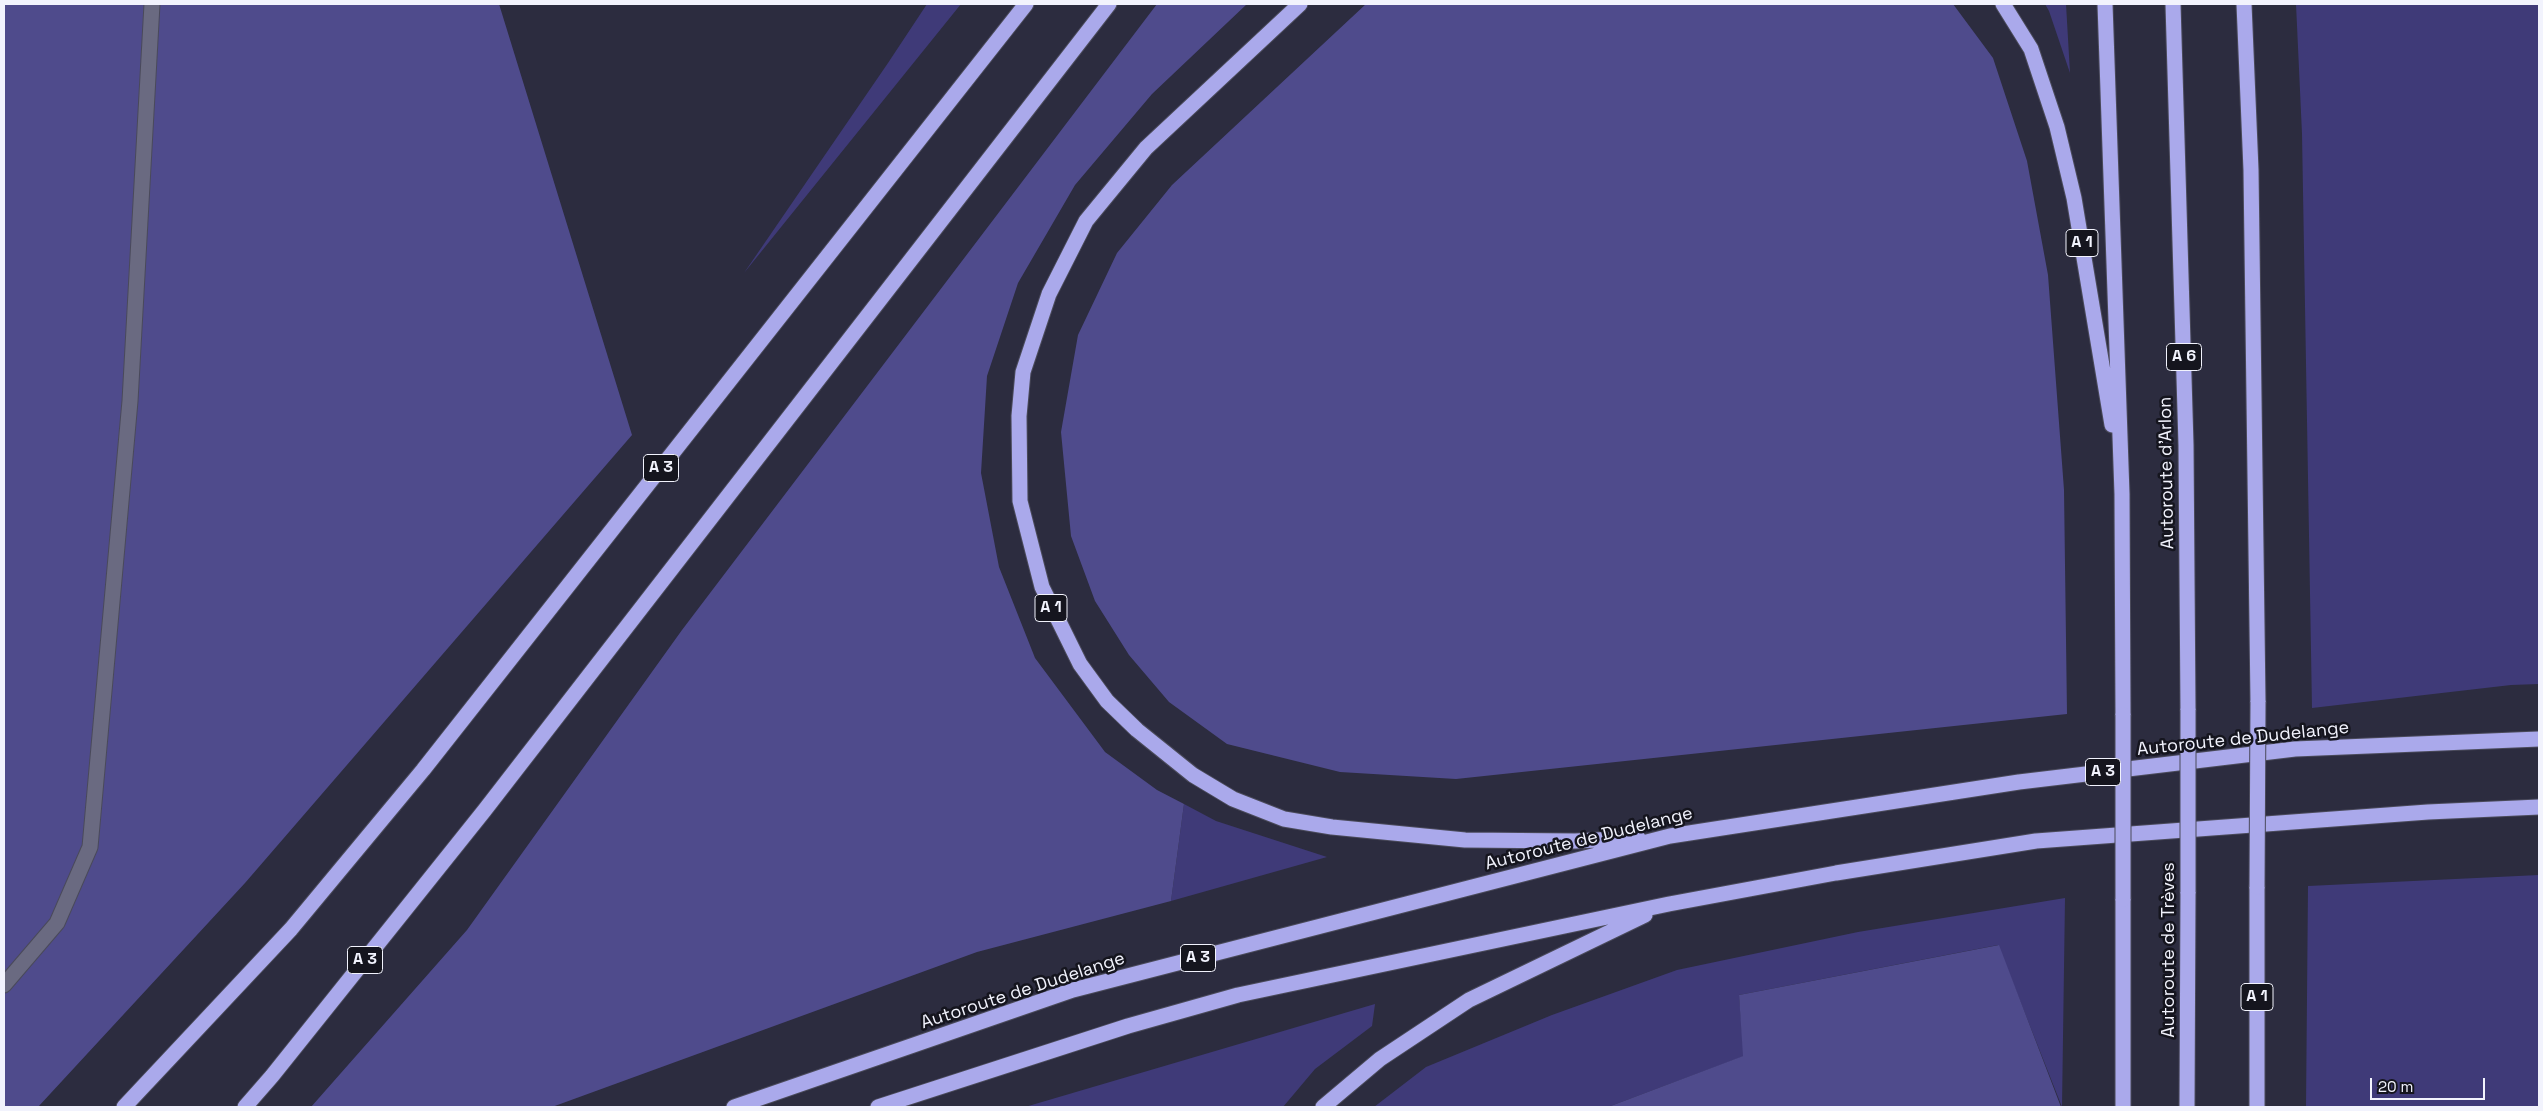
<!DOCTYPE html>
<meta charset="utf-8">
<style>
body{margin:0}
#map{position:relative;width:2543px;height:1111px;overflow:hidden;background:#2c2c3f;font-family:"Space Grotesk",sans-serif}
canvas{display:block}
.frame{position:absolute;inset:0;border:5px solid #f2f3fd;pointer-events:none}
.scale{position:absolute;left:2370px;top:1078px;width:115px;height:22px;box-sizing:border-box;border:2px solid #f2f3fd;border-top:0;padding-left:6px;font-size:15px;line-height:18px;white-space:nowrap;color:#f2f3fd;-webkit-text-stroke:4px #15151e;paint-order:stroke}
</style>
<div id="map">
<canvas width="2543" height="1111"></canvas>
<div class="frame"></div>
<div class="scale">20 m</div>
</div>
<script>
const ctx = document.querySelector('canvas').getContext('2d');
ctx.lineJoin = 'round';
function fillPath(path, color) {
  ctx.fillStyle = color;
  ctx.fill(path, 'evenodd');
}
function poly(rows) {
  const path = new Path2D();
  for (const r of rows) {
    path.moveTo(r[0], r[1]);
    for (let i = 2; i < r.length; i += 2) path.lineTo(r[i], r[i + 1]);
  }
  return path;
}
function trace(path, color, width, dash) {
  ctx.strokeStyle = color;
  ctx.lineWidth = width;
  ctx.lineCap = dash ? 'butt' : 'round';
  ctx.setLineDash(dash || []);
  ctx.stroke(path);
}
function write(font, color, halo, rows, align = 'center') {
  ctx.font = font + ' "Space Grotesk",sans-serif';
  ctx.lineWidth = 5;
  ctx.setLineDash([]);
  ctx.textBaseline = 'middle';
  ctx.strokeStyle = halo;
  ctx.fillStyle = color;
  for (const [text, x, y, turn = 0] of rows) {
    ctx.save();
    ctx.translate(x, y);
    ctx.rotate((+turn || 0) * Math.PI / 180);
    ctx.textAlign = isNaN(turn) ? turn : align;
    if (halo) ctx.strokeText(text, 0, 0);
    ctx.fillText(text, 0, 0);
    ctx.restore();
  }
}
const green = poly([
 [927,4,961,4,744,273,888,63],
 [2045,4,2066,4,2070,73,2049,11],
 [2296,4,2539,4,2539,684,2511,685,2312,708,2302,134],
 [1184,804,1216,821,1327,857,1171,901],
 [2539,875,2539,1107,2306,1107,2308,886],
 [2065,898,2062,1107,1998,945,1739,995,1744,1056,1608,1107,1374,1107,1426,1067,1552,1015,1677,970,1858,932],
 [1375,1004,1372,1026,1315,1069,1283,1107,1025,1107]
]);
const forest = poly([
 [4,4,499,4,632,435,245,883,38,1107,4,1107],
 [1157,4,1247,4,1152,94,1075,185,1018,283,987,376,981,473,999,567,1035,658,1105,752,1157,790,1184,804,1171,901,977,952,552,1107,311,1107,467,930,682,630],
 [1366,4,1953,4,1993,58,2027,161,2048,275,2064,490,2067,714,1456,779,1340,772,1227,744,1169,702,1129,655,1095,601,1071,536,1061,432,1078,335,1117,253,1172,185],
 [1999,945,2061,1107,1608,1107,1743,1056,1739,995]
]);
const street = poly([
 [4,985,57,923,90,847,130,401,152,4]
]);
const highway = poly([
 [1300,4,1146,148,1086,221,1049,294,1023,372,1019,416,1020,501,1042,587,1080,664,1107,701,1137,730,1193,775,1233,799,1284,819,1332,827,1465,840,1575,841,1638,838],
 [2003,4,2031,49,2057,127,2074,198,2112,425],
 [2105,4,2122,494,2123,715],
 [2173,4,2186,445,2188,710],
 [2244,4,2251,170,2258,702],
 [124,1107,291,929,423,770,1026,4],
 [245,1107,272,1076,484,811,1109,4],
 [734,1107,1073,990,1670,836,2019,782,2295,749,2539,739],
 [878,1107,1128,1026,1238,995,1669,904,1836,873,2036,841,2428,812,2539,807],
 [1323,1107,1380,1059,1469,1000,1645,915],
 [2123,1107,2123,899],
 [2187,1107,2188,892],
 [2257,1107,2257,887]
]);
const highwayBridge = poly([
 [2257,887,2258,702],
 [2188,892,2188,710],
 [2123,899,2123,715]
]);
const shields = [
 [2082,243,32],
 [2184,357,35],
 [661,468,35],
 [1051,608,32],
 [2103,772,35],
 [1198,958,35],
 [365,960,35],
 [2257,997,32]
];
const shieldNames = [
 ["A 1",2082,243],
 ["A 6",2184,357],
 ["A 3",661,468],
 ["A 1",1051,608],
 ["A 3",2103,772],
 ["A 3",1198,958],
 ["A 3",365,960],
 ["A 1",2257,997]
];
const streetNames = [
 ["Autoroute d'Arlon",2167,473,-91],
 ["Autoroute de Dudelange",2243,739,-6],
 ["Autoroute de Dudelange",1589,839,-14],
 ["Autoroute de Trèves",2169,950,-90],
 ["Autoroute de Dudelange",1023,991,-18]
];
fillPath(green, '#3f3a78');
fillPath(forest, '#4f4b8c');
trace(street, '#4a4a5a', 17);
trace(highway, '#4a4a5a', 17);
trace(street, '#6a6a81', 15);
trace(highway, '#aaa9eb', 15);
trace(highwayBridge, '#4a4a5a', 17, []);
trace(highwayBridge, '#aaa9eb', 15);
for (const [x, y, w] of shields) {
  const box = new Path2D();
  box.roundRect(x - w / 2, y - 13.5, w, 27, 4);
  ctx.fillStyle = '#15151e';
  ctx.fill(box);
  trace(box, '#f2f3fd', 1);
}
write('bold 16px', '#f2f3fd', null, shieldNames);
write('18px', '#f2f3fd', '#15151e', streetNames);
</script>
